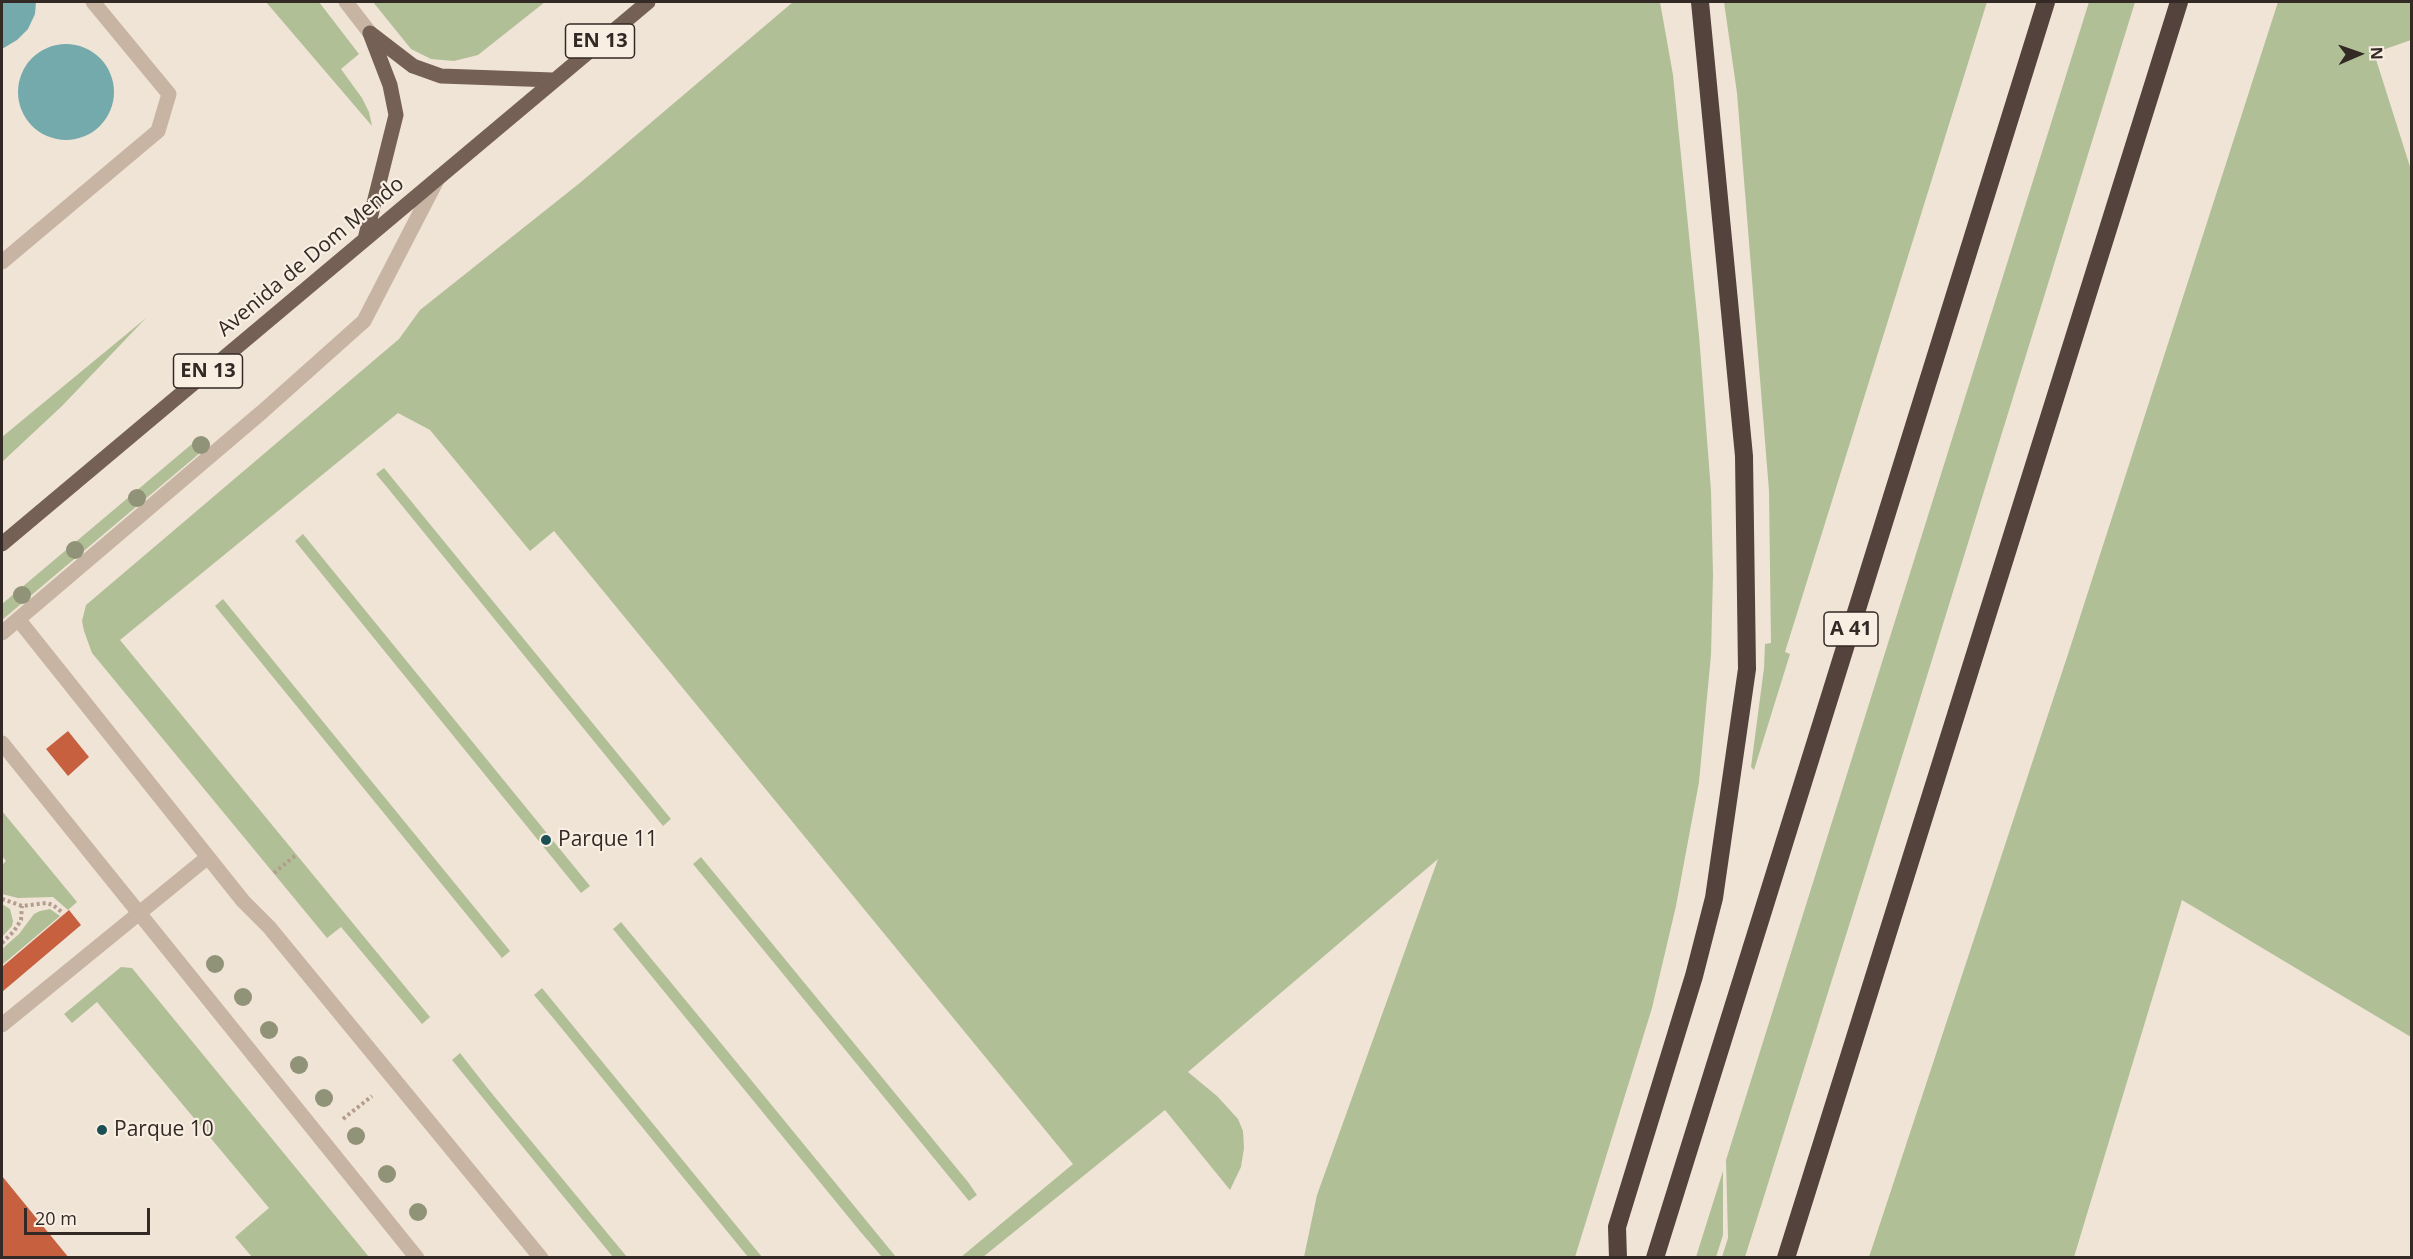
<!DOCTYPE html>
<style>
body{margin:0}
#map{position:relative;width:2413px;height:1259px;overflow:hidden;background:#f0e4d6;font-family:"Open Sans",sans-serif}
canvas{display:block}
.frame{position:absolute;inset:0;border:3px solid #332925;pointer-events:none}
.north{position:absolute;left:2329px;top:24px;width:60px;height:60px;-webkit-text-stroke:4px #f8eee2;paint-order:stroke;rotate:88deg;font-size:16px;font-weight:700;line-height:24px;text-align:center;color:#332925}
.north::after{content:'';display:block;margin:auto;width:21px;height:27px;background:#332925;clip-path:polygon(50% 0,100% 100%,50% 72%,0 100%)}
.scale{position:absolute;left:24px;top:1208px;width:126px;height:27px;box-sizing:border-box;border:3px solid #332925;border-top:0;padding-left:8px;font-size:18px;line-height:21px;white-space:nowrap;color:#332925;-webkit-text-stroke:4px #f8eee2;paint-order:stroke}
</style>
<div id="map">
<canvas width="2413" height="1259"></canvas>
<div class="frame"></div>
<div class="north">N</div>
<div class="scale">20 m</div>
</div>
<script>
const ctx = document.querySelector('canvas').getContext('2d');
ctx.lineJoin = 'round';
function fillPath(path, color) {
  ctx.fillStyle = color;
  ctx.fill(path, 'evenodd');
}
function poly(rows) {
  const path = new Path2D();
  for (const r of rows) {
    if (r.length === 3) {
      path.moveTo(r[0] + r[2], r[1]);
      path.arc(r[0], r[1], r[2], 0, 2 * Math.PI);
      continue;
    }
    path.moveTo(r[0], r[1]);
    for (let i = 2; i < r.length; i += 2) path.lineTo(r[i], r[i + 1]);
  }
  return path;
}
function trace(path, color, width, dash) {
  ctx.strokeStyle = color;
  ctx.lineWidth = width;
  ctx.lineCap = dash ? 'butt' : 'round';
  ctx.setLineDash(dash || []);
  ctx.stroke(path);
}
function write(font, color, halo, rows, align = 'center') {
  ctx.font = font + ' "Open Sans",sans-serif';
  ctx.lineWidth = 4.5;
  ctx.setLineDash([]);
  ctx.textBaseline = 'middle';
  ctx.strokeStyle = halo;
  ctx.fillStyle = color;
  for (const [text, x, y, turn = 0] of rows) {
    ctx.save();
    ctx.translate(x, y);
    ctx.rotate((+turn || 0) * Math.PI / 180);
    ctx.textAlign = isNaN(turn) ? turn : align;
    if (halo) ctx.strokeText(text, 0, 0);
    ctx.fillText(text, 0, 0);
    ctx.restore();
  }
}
const green = poly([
 [266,2,319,2,359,54,341,69,362,98,369,112,372,126],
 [373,2,545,2,478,55,454,61,431,59,411,49],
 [793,2,1660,2,1673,75,1699,335,1711,491,1713,575,1711,655,1699,782,1676,906,1652,1008,1575,1257,1304,1257,1317,1195,1438,859,1188,1072,1217,1096,1238,1119,1243,1131,1244,1148,1241,1167,1230,1190,1165,1110,983,1257,961,1257,1073,1164,554,531,530,551,430,430,398,413,120,640,430,1017,422,1024,341,927,327,938,92,653,84,631,82,621,86,605,399,339,420,310,581,182],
 [1724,2,1987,2,1785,652,1790,654,1754,770,1751,767,1764,668,1765,644,1771,643,1769,491,1737,93],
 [2089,2,2135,2,1910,731,1745,1257,1722,1257,1728,1238,1726,1160],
 [2278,2,2411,2,2411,40,2374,53,2412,173,2411,1037,2182,900,2074,1257,1869,1257,2069,651],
 [146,318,62,406,2,462,2,437],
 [203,437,209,441,207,447,2,620,2,604,199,438],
 [384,468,671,819,663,826,386,486,376,474],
 [303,534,590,886,581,893,295,541],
 [223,599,510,951,502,958,215,606],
 [2,811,77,902,68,910,53,897,18,898,2,894,2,865,6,861,2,856],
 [701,857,968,1182,977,1195,969,1201,693,864],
 [2,904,10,909,13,921,12,926,2,937],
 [50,909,60,916,2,965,2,949,19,934,34,914,40,911],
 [621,922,720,1042,896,1257,882,1257,859,1230,613,929],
 [121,967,132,968,369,1257,252,1257,235,1237,269,1208,97,1002,72,1023,64,1014],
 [542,988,739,1229,762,1257,748,1257,554,1019,534,995],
 [460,1053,489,1090,627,1257,613,1257,531,1157,452,1060],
 [1723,1171,1723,1235,1716,1257,1696,1257]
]);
const water = poly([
 [2,2,36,2,35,14,28,29,17,40,2,49],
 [66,92,48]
]);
const building = poly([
 [68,731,89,757,68,776,46,749],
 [69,910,81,925,2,992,2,967],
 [2,1176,69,1258,2,1258]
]);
const path = poly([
 [274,873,296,855],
 [2,899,22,906,46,903,53,905,63,913],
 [2,943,14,931,21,920,22,906],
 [343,1119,372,1096]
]);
const minor = poly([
 [346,2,370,33],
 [2,262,158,131,169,94,93,2],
 [18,619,243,901,269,927,541,1258],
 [2,633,262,412,364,321,438,178],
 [2,743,417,1258],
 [2,1025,208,857]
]);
const major = poly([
 [370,33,413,66,441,76,553,80],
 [365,239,396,115,390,85,370,33],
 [2,544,648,2]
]);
const highway = poly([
 [1618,1258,1617,1227,1694,976,1714,898,1747,669,1744,456,1700,2],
 [1655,1258,2046,2],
 [1786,1258,2179,2]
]);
const trees = [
 [201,445],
 [137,498],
 [75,550],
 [22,595],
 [215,964],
 [243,997],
 [269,1030],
 [299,1065],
 [324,1098],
 [356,1136],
 [387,1174],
 [418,1212]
];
const markers = [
 [546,840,6,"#1b4f53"],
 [102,1130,6,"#1b4f53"]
];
const shields = [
 [600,41,69],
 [208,371,69],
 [1851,629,54]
];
const shieldNames = [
 ["EN 13",600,41],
 ["EN 13",208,371],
 ["A 41",1851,629]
];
const streetNames = [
 ["Avenida de Dom Mendo",311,257,-40]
];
const poiNames = [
 ["Parque 11",558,840],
 ["Parque 10",114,1130]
];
fillPath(green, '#b1bf97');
fillPath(water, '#75aaad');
fillPath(building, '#c6603f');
trace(path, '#b39e8d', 4, [3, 3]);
trace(minor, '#c8b4a3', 15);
trace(major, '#756056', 15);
trace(highway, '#54433c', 18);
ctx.fillStyle = '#909377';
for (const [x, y] of trees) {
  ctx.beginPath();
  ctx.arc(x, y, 9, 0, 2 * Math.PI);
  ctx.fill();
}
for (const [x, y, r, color] of markers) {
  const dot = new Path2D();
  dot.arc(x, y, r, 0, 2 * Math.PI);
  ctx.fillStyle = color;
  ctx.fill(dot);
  trace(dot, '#f8eee2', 2);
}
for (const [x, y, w] of shields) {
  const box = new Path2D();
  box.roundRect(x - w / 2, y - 17, w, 34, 4.5);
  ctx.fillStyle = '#f8eee2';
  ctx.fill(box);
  trace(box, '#332925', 1.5);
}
write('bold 20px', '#332925', null, shieldNames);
write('21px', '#332925', '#f8eee2', streetNames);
write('21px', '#332925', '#f8eee2', poiNames, 'left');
</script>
